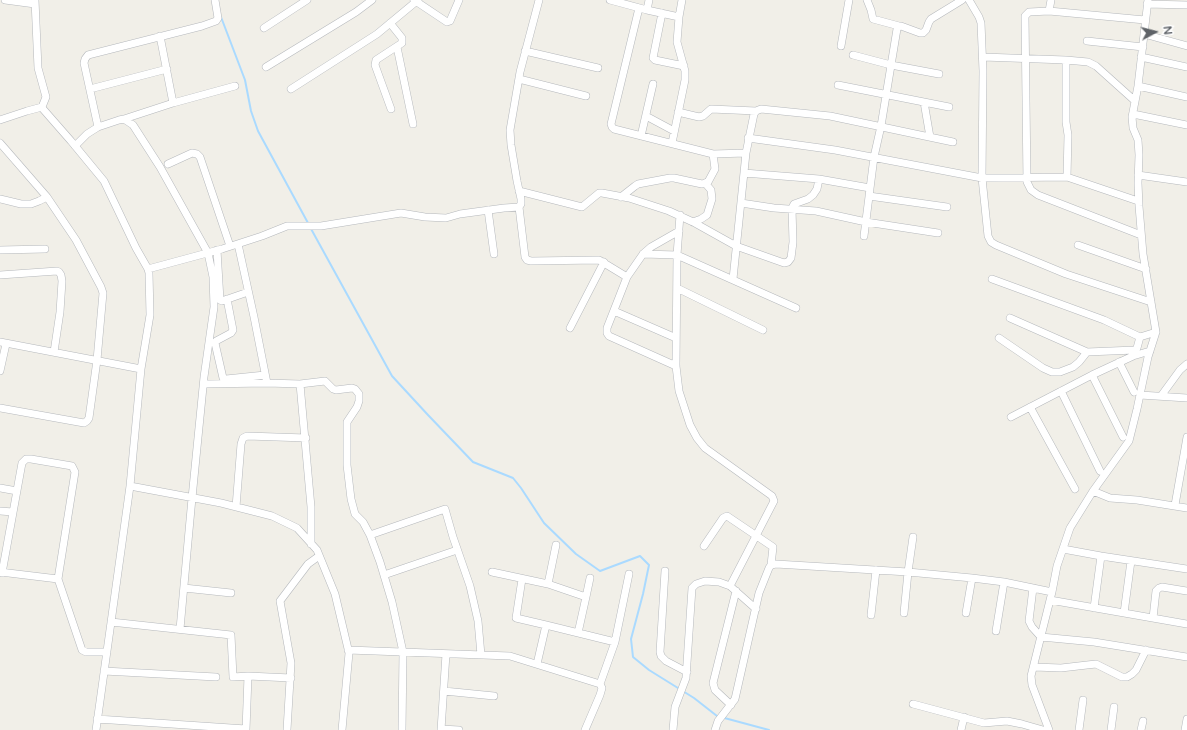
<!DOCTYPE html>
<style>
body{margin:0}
#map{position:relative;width:1187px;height:730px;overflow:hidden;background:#f1efe8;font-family:"Varela Round",sans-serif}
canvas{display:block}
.north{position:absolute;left:1135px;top:12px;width:40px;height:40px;-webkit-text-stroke:3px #fff;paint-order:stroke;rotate:83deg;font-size:11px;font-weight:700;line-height:16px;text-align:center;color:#5f6368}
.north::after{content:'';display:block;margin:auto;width:14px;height:18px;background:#5f6368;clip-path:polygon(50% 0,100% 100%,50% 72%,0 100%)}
</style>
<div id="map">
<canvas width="1187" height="730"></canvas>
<div class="north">N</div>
</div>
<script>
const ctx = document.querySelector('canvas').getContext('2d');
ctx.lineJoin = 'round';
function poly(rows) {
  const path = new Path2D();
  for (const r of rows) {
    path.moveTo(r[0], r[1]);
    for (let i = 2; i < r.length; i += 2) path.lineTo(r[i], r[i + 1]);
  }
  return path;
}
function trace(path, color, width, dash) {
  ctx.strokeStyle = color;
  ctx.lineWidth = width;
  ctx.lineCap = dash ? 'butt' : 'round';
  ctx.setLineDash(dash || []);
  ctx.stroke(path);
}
const stream = poly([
 [221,17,245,80,251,111,258,131,308,223],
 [310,227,392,376,428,415,473,462,513,478,521,488,544,523,576,554,600,571,640,556,649,565,643,594,631,639,633,657,649,670,694,698,717,716,769,730]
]);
const street = poly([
 [5,0,35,4],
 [35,0,38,68,46,97,42,107,43,109,71,141,104,181,136,248,148,269,149,273,150,315,141,369,130,486,96,730],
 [414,0,447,22,450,21,459,0],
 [610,0,647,10,679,17],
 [867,0,871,10,873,19,899,26],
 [969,0,979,17,981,23,983,71,982,178,988,236,991,242,996,245,1066,274,1151,302],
 [1051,0,1049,11,1029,12,1025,16,1027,182,1031,190,1038,195,1141,235],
 [1147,4,1187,5],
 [639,8,611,124,612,127,614,129,713,154,746,153],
 [647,10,649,0],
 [1049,11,1145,20],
 [662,13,653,58,655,60,684,66],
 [390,23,402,38,402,43,376,60,375,65,391,109],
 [264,28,307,0],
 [1144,34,1187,46],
 [160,36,173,103],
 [1087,41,1143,47],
 [841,46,849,0],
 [397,47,413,124],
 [525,51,598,68],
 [853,55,891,65,939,74],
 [983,57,1066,60,1088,62,1096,66,1135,101],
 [1141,57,1187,67],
 [1066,60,1066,122,1068,135,1067,177],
 [266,67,356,12,372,0],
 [519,79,586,96],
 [838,85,949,107],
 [1138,86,1187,97],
 [90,89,167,69],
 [291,89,377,34,418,0],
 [924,102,930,137],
 [678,112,699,117,703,116,711,109,756,111],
 [1133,114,1187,125],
 [646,116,674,131],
 [124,119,173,103,235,86],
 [0,120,27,111,42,107],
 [98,127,84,63,85,59,88,55,202,26,216,21,218,18,215,0],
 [641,136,653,84],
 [748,138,835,150,982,178,1067,177,1138,201],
 [0,143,47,197,76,240,101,287,103,293,97,360,89,418,87,421,84,423,0,408],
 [672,143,685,80,685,71,677,42,679,17,682,0],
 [75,146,87,134,98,127,119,120,124,119,133,125,160,167,208,253,213,277,214,307,204,377,192,498,180,629],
 [168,164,192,153,197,154,200,157,230,246],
 [744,173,819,179,870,188],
 [1138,175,1187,182],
 [519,191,582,207,599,193,602,193,629,198,669,211,693,222,736,246,784,263,788,262,791,258,793,242,792,209,793,206,794,204,808,199,813,195,817,189,819,179],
 [869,196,947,207],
 [621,197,635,186,638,184,670,178,674,178,702,184,708,182,715,169,713,154],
 [0,199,21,204,31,204,39,201,47,197],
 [741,203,774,208,816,211,866,222,938,233],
 [519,207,525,257,527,260,531,261,599,260,627,277],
 [488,210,494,254],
 [680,215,677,255,676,366,679,391,690,425,697,438,705,448,772,496,774,501,730,586],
 [693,222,701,219,707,215,712,199,711,190,705,183],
 [864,236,874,157,881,126,897,29,899,26,901,26,920,33,923,33,926,30,929,22,931,19,962,0],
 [238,244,254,317,267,383,300,384,311,507,311,544],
 [1078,245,1146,269],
 [0,250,45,249],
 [217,250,220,300,222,301,248,292],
 [643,254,677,255,796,308],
 [148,269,222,249,262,236,287,226,321,226,401,213,425,217,446,218,460,214,504,208,519,207,521,204,521,199,517,181,511,145,510,130,520,72,539,0],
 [0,275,57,271,59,272,61,275,62,281,60,312,54,352],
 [733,279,746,153,754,114,756,111,761,109,830,116,953,142],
 [992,279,1104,320,1140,337,1156,332],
 [677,288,763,330],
 [227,299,233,330,231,333,216,341,215,343,223,378,226,379,265,375],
 [614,311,676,338],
 [1010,318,1087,352,1135,350,1137,348,1140,337],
 [570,328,604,262],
 [999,338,1043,368,1052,372,1060,372,1073,367,1079,362,1087,352],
 [0,342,141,369],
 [1119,362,1134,392],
 [676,366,609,336,607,333,607,328,627,277,643,254,651,247,679,231],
 [0,371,6,344],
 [1092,375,1123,437],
 [204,384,267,383],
 [300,384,325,381,333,389,336,390,352,388,355,389,359,394,359,401,357,407,347,422,347,465,351,499,355,514,363,522,370,535,380,562,392,602,403,652,402,730],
 [1061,391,1100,471],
 [1140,395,1187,398],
 [1161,396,1180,370,1187,364],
 [1030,407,1075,489],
 [1011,417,1092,375,1133,356,1150,351],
 [130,486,221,503,272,516,297,528,317,550,335,594,349,653,342,730],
 [0,488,17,491],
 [1093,491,1110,498,1137,500,1187,508],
 [1175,505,1187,437],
 [236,507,241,444,243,438,247,436,306,438],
 [0,511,13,512],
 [370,535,445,509,453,537,470,586,478,621,481,655],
 [556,545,548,584,586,597,578,633],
 [704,546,723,518,727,516,773,547,771,565],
 [1063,549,1101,556,1187,569],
 [665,571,660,652,661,656,666,661,687,672],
 [0,572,58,579],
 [492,572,548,584],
 [2,573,22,463,26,459,31,459,72,466,75,472,58,579,82,650,86,652,107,652],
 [384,575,457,550],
 [522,579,516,618,546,625],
 [184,588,231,593],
 [1033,588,1029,621,1032,627,1041,637,1094,642,1187,657],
 [586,597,590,578],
 [1050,600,1187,624],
 [1094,608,1101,556],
 [904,613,908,572,913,537],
 [966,613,972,578],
 [1124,613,1131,561],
 [871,615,876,570],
 [1153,618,1156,591,1159,588,1162,587,1187,591],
 [111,622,231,635,233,677,248,676,291,678],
 [996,631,1004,582],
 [615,642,629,574],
 [348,650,510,656,600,684,602,688,600,695,585,730],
 [537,664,546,625,615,642,600,684],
 [1034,667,1061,668,1087,665,1096,664,1122,677,1127,677,1132,674,1136,670,1146,650],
 [104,671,216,677],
 [444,691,494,696],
 [913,704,984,723,1007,721,1022,724,1043,730],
 [731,705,715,690,713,683,736,591],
 [97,719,246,729],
 [441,729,459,730],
 [246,730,248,676],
 [287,730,291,663,280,601,308,564,319,556],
 [441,730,446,654],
 [673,730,675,707,686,678,692,588,696,584,705,581,719,582,730,586,756,609],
 [715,730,718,721,735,699,759,593,769,568,771,565,776,564,908,572,972,578,1004,582,1052,592],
 [961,730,964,717],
 [1049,730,1032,685,1031,676,1052,592,1057,566,1070,528,1093,491,1129,441,1137,409,1148,357,1156,332,1143,254,1139,206,1138,183,1139,155,1138,140,1133,128,1132,117,1138,86,1148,0],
 [1079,730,1083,700],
 [1111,730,1114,707],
 [1141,730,1143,721],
 [1185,730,1187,719]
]);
trace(stream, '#aadaff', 2);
trace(street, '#b5b8bc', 8);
trace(street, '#fff', 7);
</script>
